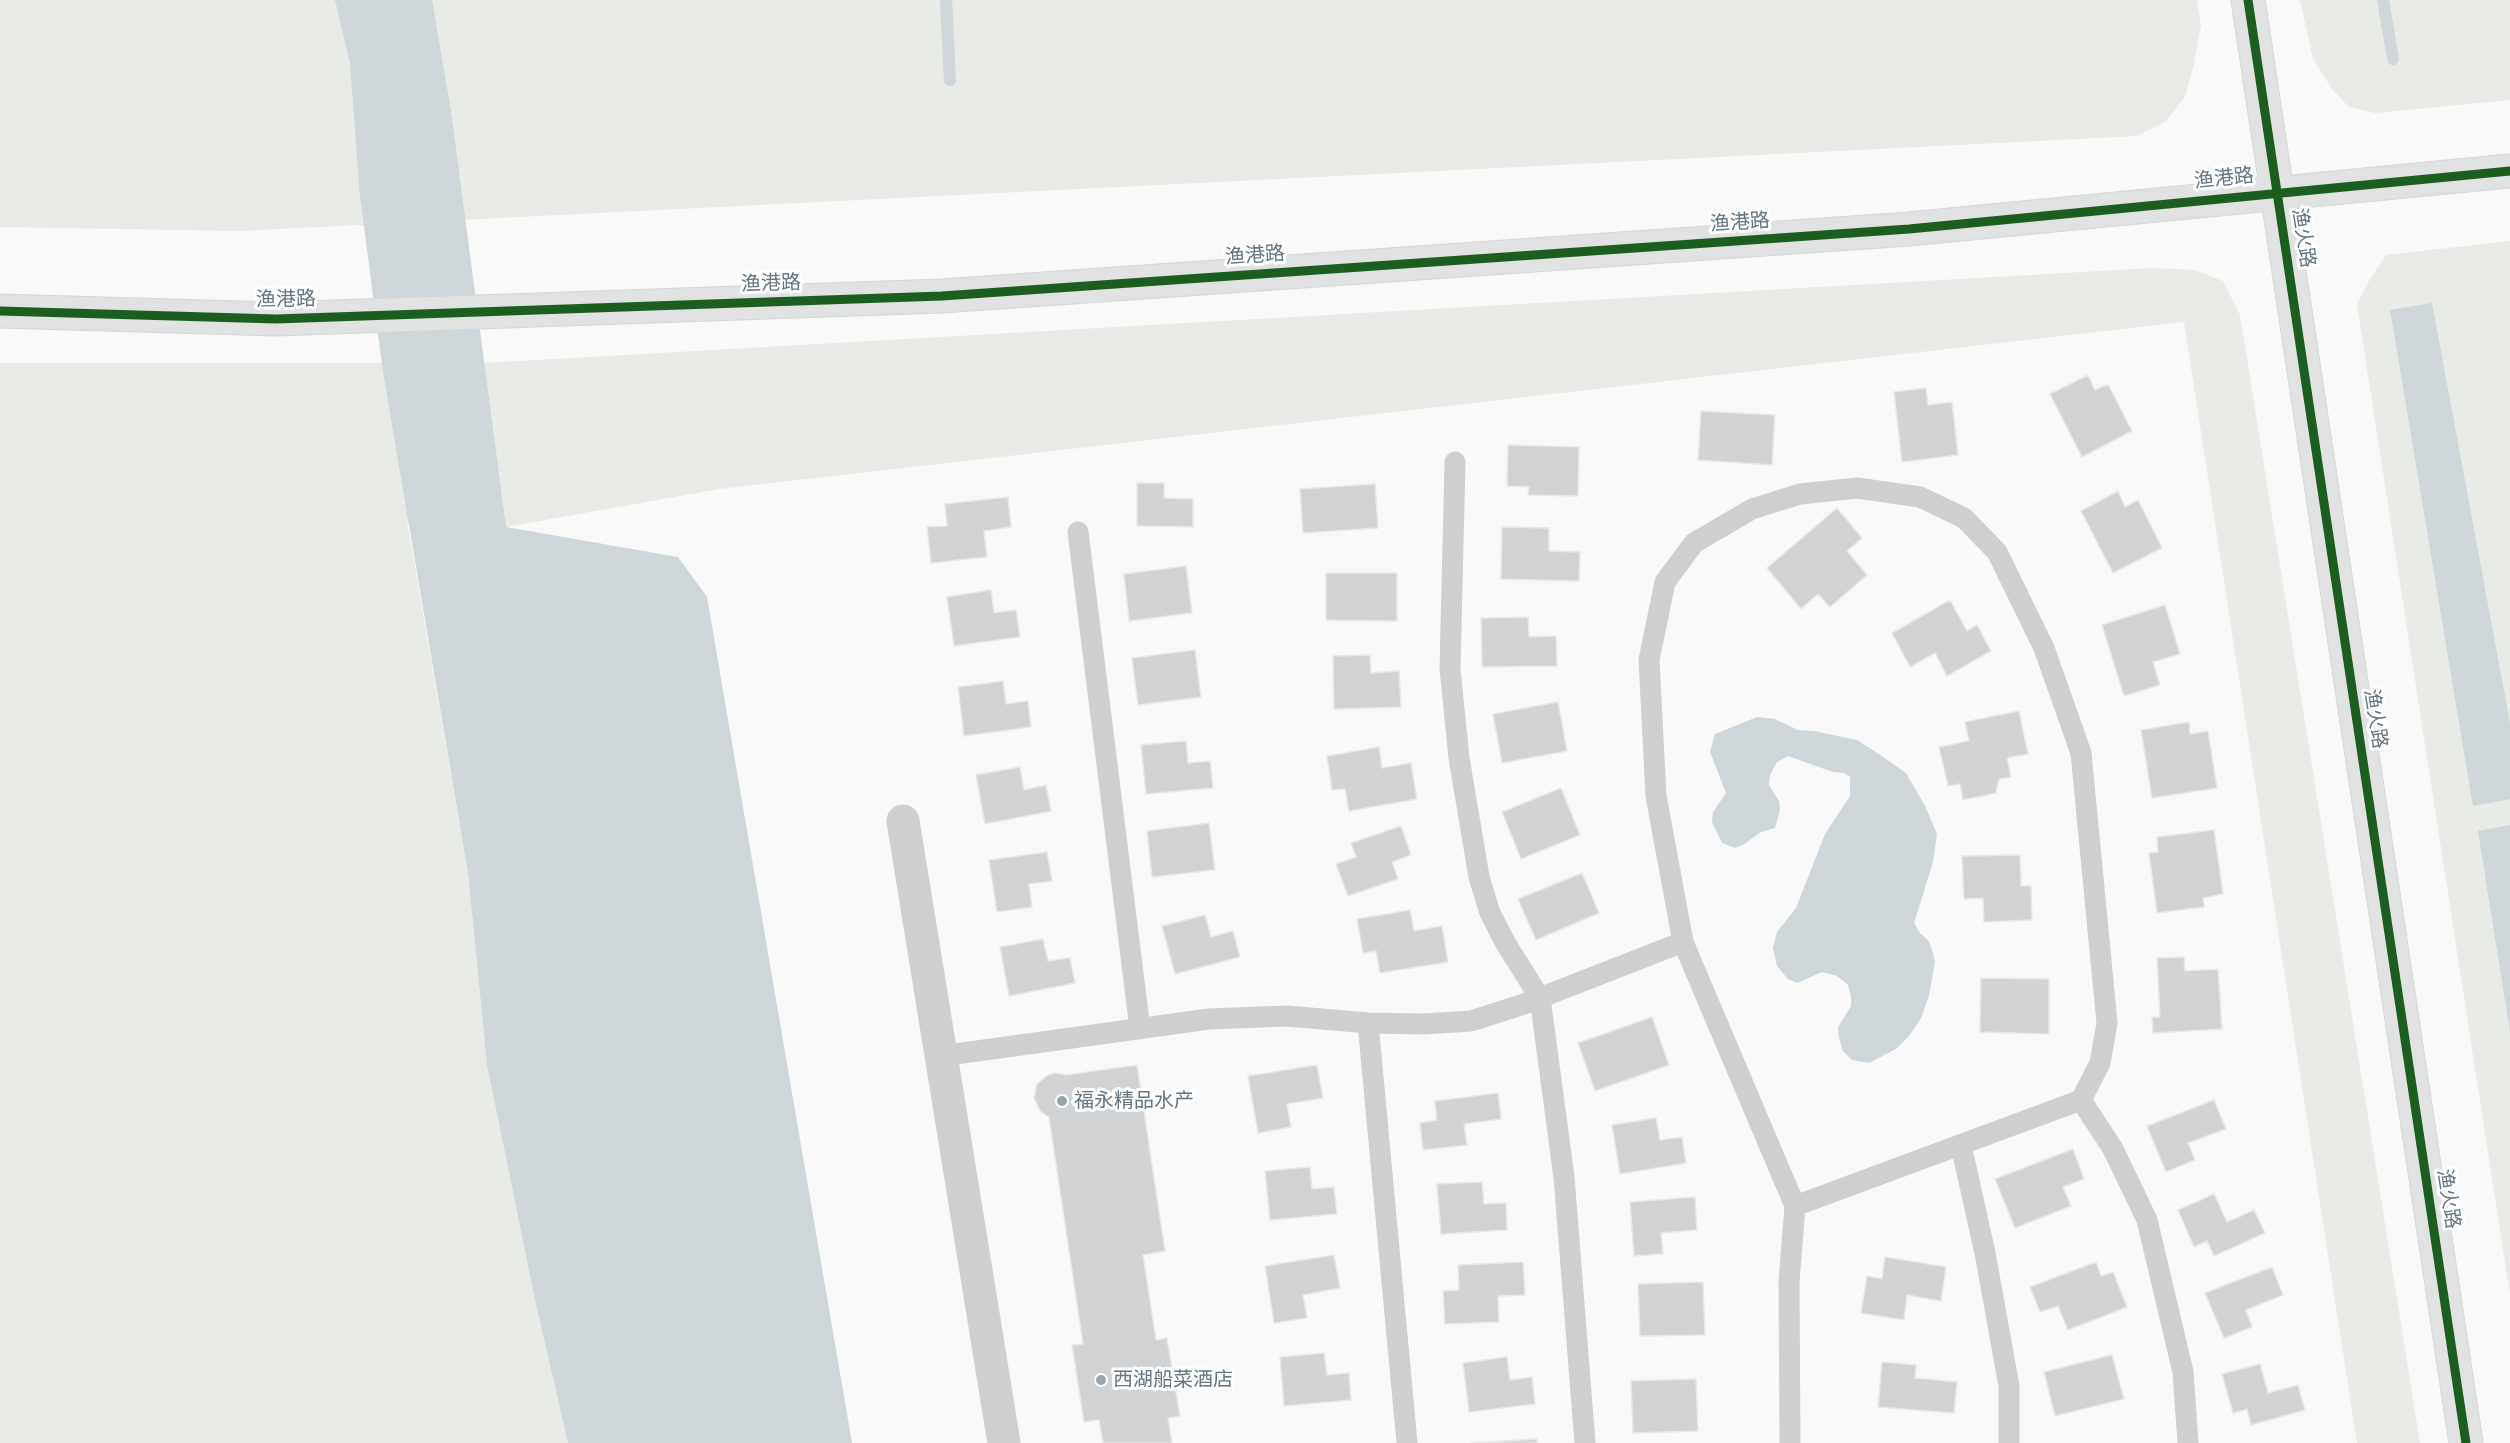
<!DOCTYPE html>
<meta charset="utf-8">
<style>
body{margin:0}
canvas{display:block;background:#f9f9f9}
</style>
<canvas width="2510" height="1443"></canvas>
<script>
const ctx = document.querySelector('canvas').getContext('2d');
ctx.lineJoin = 'round';
function fillPath(path, color) {
  ctx.fillStyle = color;
  ctx.fill(path, 'evenodd');
}
function poly(rows) {
  const path = new Path2D();
  for (const r of rows) {
    path.moveTo(r[0], r[1]);
    for (let i = 2; i < r.length; i += 2) path.lineTo(r[i], r[i + 1]);
  }
  return path;
}
function trace(path, color, width, dash) {
  ctx.strokeStyle = color;
  ctx.lineWidth = width;
  ctx.lineCap = dash ? 'butt' : 'round';
  ctx.setLineDash(dash || []);
  ctx.stroke(path);
}
function write(font, color, halo, rows, align = 'center') {
  ctx.font = font + ' Arial,"Noto Sans SC",sans-serif';
  ctx.lineWidth = 6;
  ctx.setLineDash([]);
  ctx.textBaseline = 'middle';
  ctx.strokeStyle = halo;
  ctx.fillStyle = color;
  for (const [text, x, y, turn = 0] of rows) {
    ctx.save();
    ctx.translate(x, y);
    ctx.rotate((+turn || 0) * Math.PI / 180);
    ctx.textAlign = isNaN(turn) ? turn : align;
    if (halo) ctx.strokeText(text, 0, 0);
    ctx.fillText(text, 0, 0);
    ctx.restore();
  }
}
const green = poly([
 [0,0,2197,0,2201,25,2194,64,2185,97,2166,121,2137,136,239,231,0,227],
 [2300,0,2510,0,2510,100,2375,113,2349,107,2332,89,2313,59],
 [2510,241,2510,1295,2357,304,2369,281,2386,255],
 [2153,268,2194,270,2223,281,2240,315,2420,1443,2357,1443,2184,322,719,489,506,527,407,521,468,873,487,1065,535,1300,568,1443,0,1443,0,363,484,363]
]);
const water = poly([
 [335,0,432,0,451,111,506,527,678,557,707,597,852,1443,568,1443,535,1300,487,1065,468,873,383,372,360,196,350,63],
 [2432,303,2510,723,2510,799,2473,806,2390,310],
 [1757,717,1775,719,1798,730,1814,731,1857,740,1879,754,1906,773,1925,806,1937,834,1933,862,1914,923,1920,933,1928,940,1933,953,1935,962,1929,996,1920,1020,1909,1036,1896,1049,1869,1063,1852,1060,1843,1051,1839,1038,1838,1027,1851,1006,1851,996,1848,985,1837,976,1822,972,1797,983,1788,979,1777,966,1773,948,1777,932,1796,908,1825,834,1850,796,1850,777,1844,773,1833,772,1788,756,1777,762,1770,775,1769,785,1779,801,1780,810,1775,828,1761,832,1743,845,1735,848,1722,843,1712,822,1713,812,1726,793,1710,752,1715,734],
 [2510,825,2510,1032,2478,831]
]);
const stream = poly([
 [946,0,950,80],
 [2383,0,2393,59]
]);
const building = poly([
 [2088,375,2095,390,2108,384,2132,431,2082,457,2050,394,2088,375],
 [1926,388,1928,405,1952,402,1958,455,1902,462,1894,392,1926,388],
 [1701,411,1775,415,1772,465,1698,460,1701,411],
 [1508,445,1579,447,1578,496,1528,495,1529,487,1507,486,1508,445],
 [1137,483,1164,483,1164,498,1193,499,1193,527,1137,526,1137,483],
 [1375,484,1378,528,1303,533,1300,489,1375,484],
 [2118,491,2125,507,2138,500,2162,548,2113,573,2081,511,2118,491],
 [1008,497,1011,527,984,531,987,557,931,563,927,527,947,526,945,504,1008,497],
 [1837,508,1862,538,1847,551,1867,575,1830,607,1818,594,1801,609,1767,568,1837,508],
 [1502,527,1549,528,1549,551,1580,552,1579,581,1501,579,1502,527],
 [1186,566,1192,613,1129,621,1124,574,1186,566],
 [1326,573,1397,573,1397,621,1326,620,1326,573],
 [991,590,994,613,1016,610,1020,637,954,646,947,597,991,590],
 [1950,600,1967,631,1977,625,1991,651,1947,676,1935,653,1910,667,1892,633,1950,600],
 [2165,605,2180,654,2153,662,2160,685,2124,696,2102,625,2165,605],
 [1528,617,1529,637,1556,636,1557,666,1482,667,1481,618,1528,617],
 [1195,650,1201,697,1138,705,1132,658,1195,650],
 [1370,655,1371,673,1399,671,1401,707,1334,709,1333,656,1370,655],
 [1003,681,1006,704,1028,701,1031,727,964,736,958,687,1003,681],
 [1558,702,1567,751,1502,763,1493,714,1558,702],
 [2019,711,2028,754,2007,758,2011,777,1999,779,1996,793,1963,800,1960,784,1948,786,1939,747,1969,741,1965,722,2019,711],
 [2189,722,2190,734,2208,731,2217,788,2152,798,2141,730,2189,722],
 [1186,741,1188,763,1210,761,1213,788,1146,794,1141,745,1186,741],
 [1379,747,1382,768,1411,763,1417,799,1349,811,1345,789,1332,790,1327,756,1379,747],
 [1020,767,1024,790,1046,785,1051,811,985,824,976,775,1020,767],
 [1561,788,1580,835,1521,859,1502,812,1561,788],
 [1209,823,1215,870,1152,877,1147,831,1209,823],
 [1401,826,1411,855,1392,862,1398,879,1348,896,1336,864,1356,857,1351,843,1401,826],
 [2214,830,2223,894,2203,898,2204,907,2157,913,2149,853,2158,852,2157,837,2214,830],
 [1047,852,1052,881,1029,884,1032,907,997,912,989,860,1047,852],
 [2020,855,2021,886,2031,886,2032,920,1984,922,1983,898,1964,899,1962,856,2020,855],
 [1582,873,1599,913,1536,940,1518,899,1582,873],
 [1410,910,1414,931,1442,926,1448,962,1380,973,1376,951,1363,953,1357,919,1410,910],
 [1205,915,1211,937,1233,931,1240,957,1175,974,1162,926,1205,915],
 [1043,939,1048,961,1070,958,1075,983,1009,996,1000,947,1043,939],
 [2184,957,2185,971,2218,969,2222,1029,2153,1033,2152,1017,2160,1017,2157,958,2184,957],
 [1981,978,2049,979,2049,1034,1980,1032,1981,978],
 [1652,1017,1669,1065,1595,1091,1578,1043,1652,1017],
 [1137,1065,1165,1251,1143,1255,1156,1340,1167,1338,1180,1416,1168,1418,1172,1443,1103,1443,1099,1420,1084,1422,1072,1345,1083,1344,1049,1117,1040,1111,1034,1098,1037,1084,1048,1075,1056,1073,1066,1075,1137,1065],
 [1317,1065,1323,1098,1287,1104,1291,1127,1258,1133,1248,1076,1317,1065],
 [1498,1093,1501,1119,1464,1124,1467,1145,1423,1150,1420,1123,1437,1120,1435,1101,1498,1093],
 [2214,1100,2226,1129,2188,1143,2195,1160,2166,1172,2147,1126,2214,1100],
 [1656,1118,1660,1140,1682,1137,1686,1163,1620,1174,1612,1125,1656,1118],
 [2073,1149,2084,1179,2063,1187,2071,1206,2015,1228,1995,1179,2073,1149],
 [1310,1167,1312,1189,1334,1187,1337,1214,1270,1220,1265,1171,1310,1167],
 [1482,1182,1484,1204,1506,1203,1507,1230,1441,1234,1437,1184,1482,1182],
 [2214,1194,2227,1222,2254,1210,2265,1233,2214,1256,2207,1241,2194,1247,2178,1210,2214,1194],
 [1695,1197,1697,1230,1661,1233,1663,1254,1634,1256,1630,1202,1695,1197],
 [1334,1255,1340,1288,1303,1295,1307,1318,1274,1323,1265,1266,1334,1255],
 [1885,1257,1946,1267,1941,1301,1907,1295,1904,1320,1861,1313,1867,1276,1882,1279,1885,1257],
 [1523,1262,1525,1295,1498,1296,1499,1322,1445,1324,1443,1291,1459,1290,1458,1265,1523,1262],
 [2096,1262,2101,1276,2113,1272,2127,1307,2068,1330,2058,1306,2040,1312,2030,1287,2096,1262],
 [2272,1267,2283,1295,2246,1310,2252,1327,2224,1338,2205,1293,2272,1267],
 [1703,1282,1705,1335,1640,1336,1638,1284,1703,1282],
 [1324,1353,1327,1375,1349,1373,1351,1400,1284,1406,1280,1357,1324,1353],
 [2112,1355,2124,1399,2055,1416,2044,1372,2112,1355],
 [1507,1357,1510,1380,1532,1377,1535,1404,1469,1412,1463,1363,1507,1357],
 [1882,1362,1916,1365,1915,1378,1957,1382,1954,1413,1878,1407,1882,1362],
 [2260,1364,2268,1393,2298,1385,2305,1410,2251,1425,2247,1409,2233,1413,2222,1374,2260,1364],
 [1696,1379,1698,1431,1633,1433,1631,1381,1696,1379],
 [1537,1439,1537,1443,1472,1443,1537,1439]
]);
const lane = poly([
 [1455,462,1450,669,1459,758,1479,877,1490,913,1506,944,1540,998,1564,1177,1585,1443],
 [1078,532,1140,1029],
 [1368,1023,1407,1443],
 [941,1056,1209,1019,1287,1016,1368,1023,1423,1024,1471,1021,1524,1004,1683,942],
 [2081,1100,2113,1149,2147,1220,2183,1372,2188,1443],
 [1961,1145,1985,1253,2009,1386,2009,1443],
 [1790,1443,1789,1282,1795,1206,1683,942,1656,796,1649,660,1665,582,1694,543,1752,509,1800,494,1857,488,1920,497,1964,518,1997,552,2044,648,2081,753,2107,1023,2100,1063,2081,1100,1795,1206]
]);
const street = poly([
 [903,821,1004,1443]
]);
const secondary = poly([
 [2248,0,2466,1443],
 [0,311,276,319,942,296,1909,229,2510,171]
]);
const cycleway = poly([
 [2248,0,2466,1443],
 [0,311,276,319,942,296,1909,229,2510,171]
]);
const markers = [
 [1062,1101,6,"#99a4ac"],
 [1101,1380,6,"#99a4ac"]
];
const streetNames = [
 ["渔港路",2224,179,-6],
 ["渔港路",1740,223,-4],
 ["渔火路",2303,238,81],
 ["渔港路",1255,256,-4],
 ["渔港路",771,284,-2],
 ["渔港路",286,300,-1],
 ["渔火路",2375,719,81],
 ["渔火路",2448,1199,81]
];
const poiNames = [
 ["福永精品水产",1074,1101],
 ["西湖船菜酒店",1113,1380]
];
fillPath(green, '#e8ebe6');
fillPath(water, '#ced6d9');
trace(stream, '#ced6d9', 12);
fillPath(building, '#d0d2d3');
trace(building, '#e8e8e8', 1.5);
trace(secondary, '#d5d6d7', 35);
trace(lane, '#cecfd0', 21);
trace(street, '#cecfd0', 33);
trace(secondary, '#e1e2e2', 33);
trace(cycleway, '#1b5e20', 9);
for (const [x, y, r, color] of markers) {
  const dot = new Path2D();
  dot.arc(x, y, r, 0, 2 * Math.PI);
  ctx.fillStyle = color;
  ctx.fill(dot);
  trace(dot, '#fff', 2);
}
write('20px', '#657683', '#fff', streetNames);
write('20px', '#657683', '#fff', poiNames, 'left');
</script>
